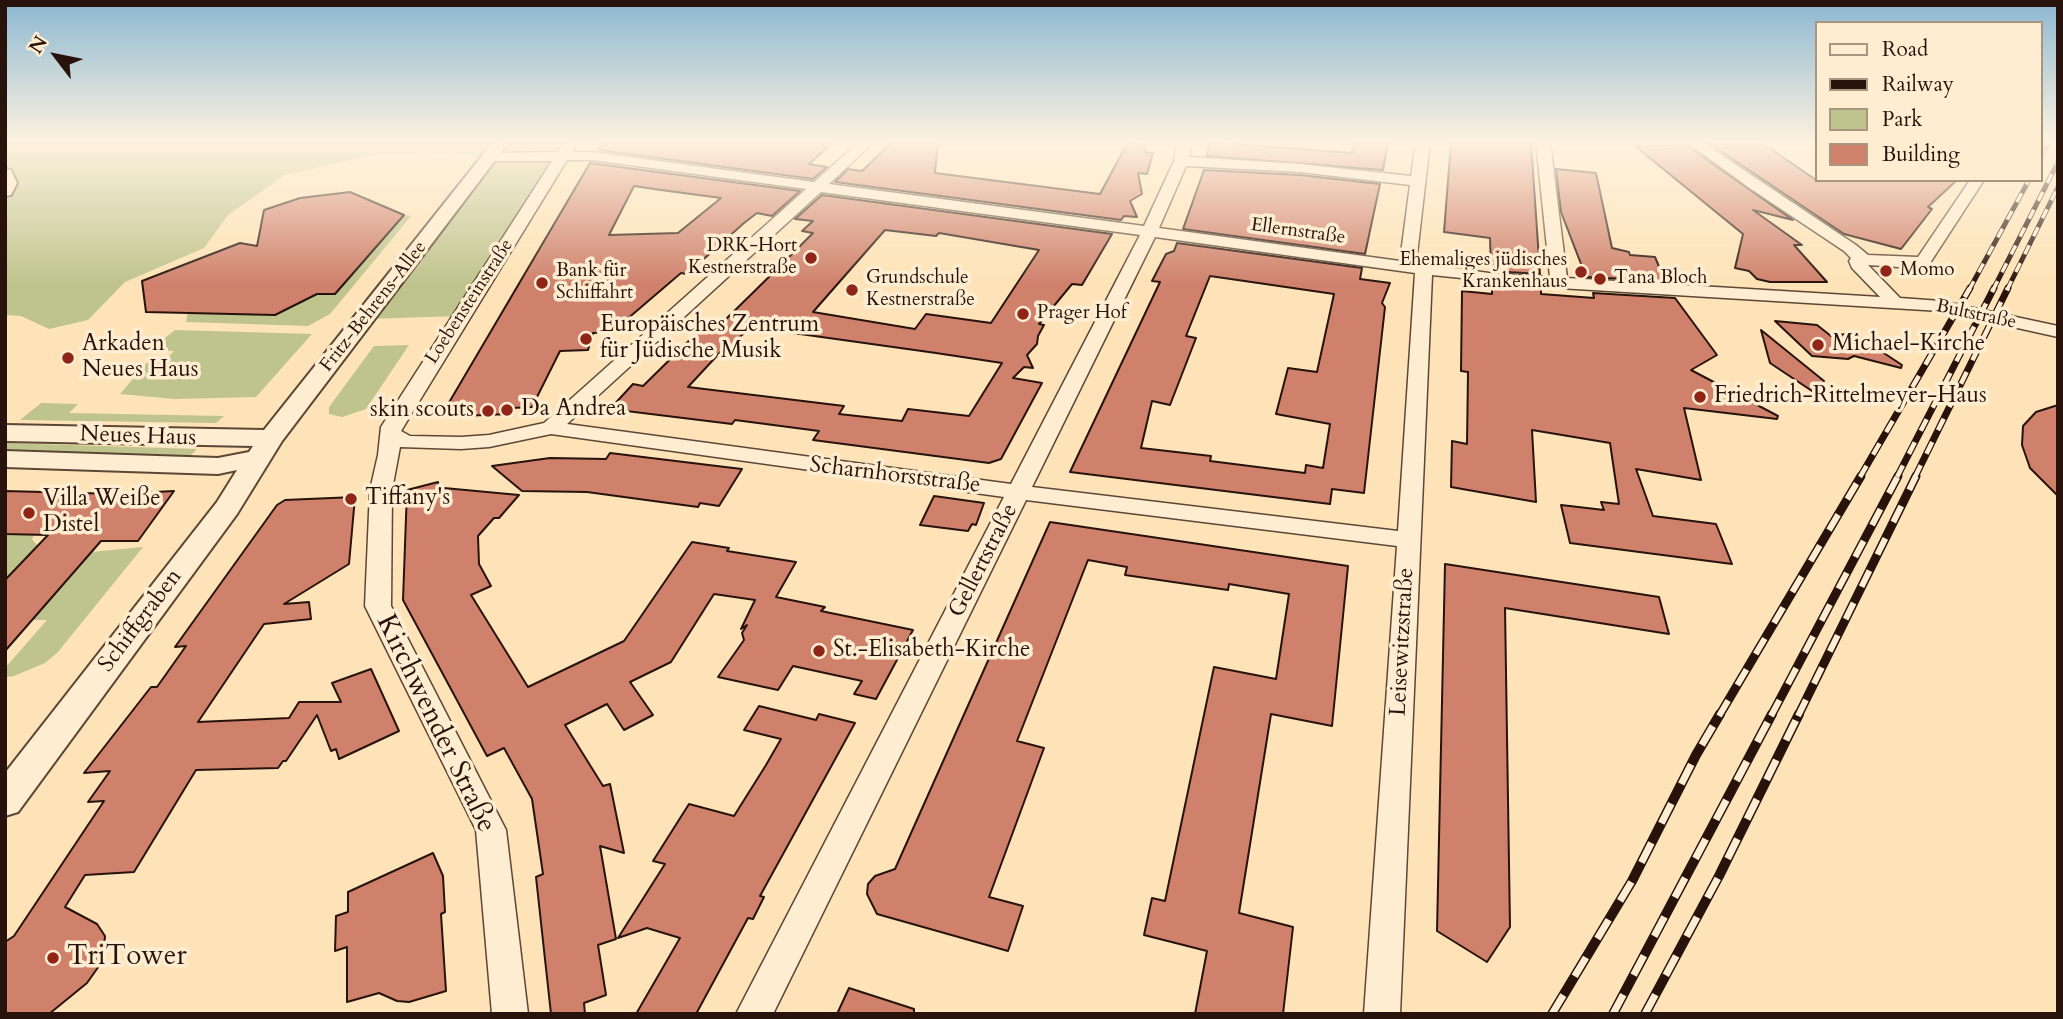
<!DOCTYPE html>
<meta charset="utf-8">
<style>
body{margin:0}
#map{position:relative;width:2063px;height:1019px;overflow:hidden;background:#fde3b7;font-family:Cardo,serif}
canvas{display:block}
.frame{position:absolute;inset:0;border:7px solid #27130b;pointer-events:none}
.legend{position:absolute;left:1815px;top:21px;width:228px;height:161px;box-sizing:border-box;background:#feedd0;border:2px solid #a89681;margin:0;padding:9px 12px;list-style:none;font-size:21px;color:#27130b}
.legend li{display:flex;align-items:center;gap:14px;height:35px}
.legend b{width:35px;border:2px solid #a89681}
.north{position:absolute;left:21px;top:21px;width:70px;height:70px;-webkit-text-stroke:5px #feedd0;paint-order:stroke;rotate:302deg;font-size:19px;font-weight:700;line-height:28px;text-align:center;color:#27130b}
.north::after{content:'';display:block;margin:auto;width:24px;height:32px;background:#27130b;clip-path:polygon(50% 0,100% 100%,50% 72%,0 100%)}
</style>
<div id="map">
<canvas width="2063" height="1019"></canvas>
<div class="frame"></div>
<ul class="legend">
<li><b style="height:9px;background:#feedd0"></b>Road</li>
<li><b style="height:9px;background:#27130b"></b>Railway</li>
<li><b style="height:19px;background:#bfc48e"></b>Park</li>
<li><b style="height:19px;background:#cf816c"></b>Building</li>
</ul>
<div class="north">N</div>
</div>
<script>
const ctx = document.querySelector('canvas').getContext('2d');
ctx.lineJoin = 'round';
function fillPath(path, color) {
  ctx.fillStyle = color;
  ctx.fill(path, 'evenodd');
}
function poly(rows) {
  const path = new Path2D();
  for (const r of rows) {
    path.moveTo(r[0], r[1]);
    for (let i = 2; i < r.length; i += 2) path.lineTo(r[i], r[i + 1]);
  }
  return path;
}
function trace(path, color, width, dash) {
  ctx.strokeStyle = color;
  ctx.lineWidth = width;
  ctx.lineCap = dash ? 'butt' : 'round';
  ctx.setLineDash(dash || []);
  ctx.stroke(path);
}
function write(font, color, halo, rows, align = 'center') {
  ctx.font = font + ' Cardo,serif';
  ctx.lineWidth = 7;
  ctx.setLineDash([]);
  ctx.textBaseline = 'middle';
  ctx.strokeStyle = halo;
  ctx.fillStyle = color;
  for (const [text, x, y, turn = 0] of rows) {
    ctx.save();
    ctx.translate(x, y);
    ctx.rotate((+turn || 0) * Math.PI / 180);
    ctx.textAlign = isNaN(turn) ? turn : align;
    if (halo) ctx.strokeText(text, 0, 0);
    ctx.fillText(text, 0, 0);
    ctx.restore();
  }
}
const green = poly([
 [5,142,572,142,461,316,365,319,489,157,446,153,373,155,285,175,228,215,204,248,125,282,88,320,49,329,21,316,5,315],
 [404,215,411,216,345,296,330,314,308,326,186,322,188,312,275,315,317,294,335,294],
 [175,330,312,334,256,397,175,399,120,394,151,358,167,358,174,351,150,350],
 [409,345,366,409,342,417,329,414,329,407,374,346],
 [41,403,78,404,69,413,224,416,216,423,20,420],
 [5,443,197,449,190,456,5,450],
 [35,533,32,539,37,545,47,545,74,553,28,555,5,580,5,534],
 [143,547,58,652,45,663,14,676,5,677,5,668,47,620,32,620,91,552]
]);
const building = poly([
 [603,142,830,142,824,147,828,147,809,164,827,167,813,179,598,150,603,142],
 [892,142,938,142,935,173,1100,194,1128,142,1146,144,1144,152,1153,153,1147,174,1138,173,1142,194,1130,201,1137,217,1124,216,1121,220,835,182,848,169,862,171,892,142],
 [1209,142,1352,153,1355,142,1388,142,1383,170,1207,156,1209,142],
 [1451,142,1531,142,1540,274,1491,271,1490,238,1444,232,1451,142],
 [1710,144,1758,144,1768,147,1816,180,1957,180,1928,207,1932,209,1901,249,1844,234,1710,144],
 [1686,145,1793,220,1753,210,1802,245,1794,245,1827,282,1770,282,1757,279,1749,271,1735,268,1743,234,1635,146,1686,145],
 [590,163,800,191,772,216,757,213,744,223,687,274,681,273,612,332,593,333,588,350,560,351,532,407,512,408,510,414,460,416,464,410,444,411,590,163],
 [634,186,661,190,721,198,678,233,609,235,634,186],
 [1556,169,1596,173,1612,248,1629,252,1630,255,1655,257,1665,281,1586,277,1561,212,1556,169],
 [1204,170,1300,175,1380,184,1365,254,1183,229,1204,170],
 [350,192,404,215,335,294,317,294,275,315,146,312,142,281,240,243,257,246,264,210,300,198,350,192],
 [822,195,1112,234,1082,285,1072,284,1039,324,1044,325,1038,336,1037,344,1027,355,1033,368,1024,367,1013,378,1042,383,1001,459,989,463,813,440,819,431,735,420,732,424,610,409,633,384,643,386,709,321,722,323,776,270,813,233,802,231,813,221,795,219,822,195],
 [885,230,936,236,939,233,1039,250,991,323,926,314,915,329,813,312,885,230],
 [750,327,936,353,1002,363,969,416,908,409,902,421,839,414,844,406,688,387,727,345,731,346,750,327],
 [1177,243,1362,268,1360,279,1390,283,1382,303,1385,307,1364,493,1332,489,1330,504,1070,472,1160,282,1152,281,1166,254,1174,251,1177,243],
 [1210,276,1334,294,1317,372,1288,368,1276,414,1330,424,1323,468,1306,465,1305,473,1210,461,1211,456,1141,448,1152,401,1170,405,1196,338,1186,336,1210,276],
 [1492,284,1541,289,1541,294,1594,298,1593,293,1675,298,1717,355,1691,370,1778,416,1777,419,1684,408,1701,480,1636,469,1653,516,1716,524,1732,564,1570,543,1561,505,1604,510,1601,502,1619,504,1610,443,1532,430,1536,502,1451,487,1452,441,1467,444,1468,372,1461,371,1462,291,1492,294,1492,284],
 [1775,321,1817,325,1831,336,1846,334,1858,336,1902,365,1901,368,1854,356,1848,359,1812,356,1775,321],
 [1761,330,1824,381,1815,393,1770,363,1761,330],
 [2058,405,2058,496,2030,468,2022,445,2023,426,2036,412,2058,405],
 [610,453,725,467,742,469,719,506,700,503,698,507,587,492,522,491,492,466,550,458,606,459,610,453],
 [438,482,439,491,444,488,519,495,499,518,494,518,478,536,479,564,491,586,471,595,528,687,624,641,692,542,729,548,727,551,796,562,776,597,825,607,821,611,913,630,876,699,854,694,862,681,793,666,778,690,718,677,744,640,742,633,747,625,741,629,755,600,714,594,671,662,630,682,653,715,624,730,607,704,565,725,603,786,610,784,624,853,600,846,616,939,598,945,606,995,584,1003,585,1014,551,1014,536,877,543,874,532,799,504,748,487,756,403,600,407,490,438,482],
 [5,491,118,494,174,491,138,541,101,541,5,651,5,580,48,535,5,534,5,491],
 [934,496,984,503,976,525,972,524,968,531,920,525,934,496],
 [355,497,349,564,284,604,309,602,311,619,264,624,198,722,289,718,299,702,341,702,332,683,371,669,399,731,339,759,336,749,331,751,317,715,286,761,283,761,278,768,196,770,134,872,85,875,65,907,97,924,105,936,104,950,99,966,87,983,49,1014,5,1014,5,942,14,936,104,801,88,802,110,771,84,773,151,687,157,687,186,646,175,647,277,505,285,500,355,497],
 [1050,522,1348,566,1332,726,1271,714,1239,913,1293,927,1283,1014,1195,1014,1207,951,1144,935,1152,898,1165,901,1214,667,1276,679,1289,594,1229,584,1228,590,1125,575,1127,567,1088,560,1017,741,1044,748,989,897,1023,906,1008,951,877,914,867,894,868,884,875,876,895,869,1050,522],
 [1445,564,1659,597,1669,634,1505,608,1510,927,1487,962,1437,931,1445,564],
 [759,706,816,720,819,714,855,723,760,896,764,897,753,919,748,918,696,1014,636,1014,680,938,647,928,618,938,665,864,653,861,689,804,734,816,766,765,781,739,744,730,759,706],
 [433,853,443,876,445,912,441,914,446,991,409,1002,397,1001,379,993,347,1002,347,947,335,951,336,916,348,912,348,892,433,853],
 [849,988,914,1009,914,1014,837,1014,849,988]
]);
const minor = poly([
 [859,142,874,142,829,184,1144,226,1174,161,1177,142,1191,142,1189,157,1300,164,1411,176,1416,142,1430,142,1416,263,1489,273,1550,277,1536,142,1550,142,1567,278,1880,297,1852,268,1849,261,1851,258,1844,251,1748,187,1687,142,1702,142,1856,245,1868,255,1918,257,1970,180,1984,180,1930,263,1913,268,1868,265,1900,298,1941,301,2058,326,2058,337,1941,311,1559,288,1432,275,1400,1014,1364,1014,1397,546,1026,500,773,1014,736,1014,1004,497,551,434,489,447,461,449,400,447,392,490,391,606,506,830,528,1014,492,1014,476,830,365,606,370,490,378,455,381,427,552,161,489,161,482,157,489,153,558,152,563,144,568,143,575,147,572,152,592,152,814,182,859,142],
 [567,160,592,160,806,189,544,423,489,435,461,437,410,436,401,431,567,160],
 [1186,166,1300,172,1410,185,1400,261,1159,228,1186,166],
 [821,192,1140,235,1011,484,567,424,821,192],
 [1155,237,1415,273,1398,531,1032,487,1155,237]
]);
const tertiary = poly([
 [493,142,509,142,282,441,237,514,18,812,5,816,5,773,217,502,237,470,218,474,5,467,5,451,218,458,249,452,253,446,5,441,5,425,264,430,493,142],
 [5,169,11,170,17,183,11,195,5,196,5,169]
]);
const railFar3 = poly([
 [2040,159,2049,142],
 [1969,290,2029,180],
 [1993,290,2058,162],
 [2007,290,2058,187]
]);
const railFar2 = poly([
 [1860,477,1970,288],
 [1897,477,1994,288],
 [1915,477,2008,288]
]);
const railFar1 = poly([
 [1719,716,1861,476],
 [1771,716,1898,476],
 [1798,716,1916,476]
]);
const rail = poly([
 [1552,1014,1632,881,1696,755,1720,714],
 [1613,1014,1772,714],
 [1645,1014,1719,876,1799,714]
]);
const markers = [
 [811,258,7,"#8f2418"],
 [1886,271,7,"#8f2418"],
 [1581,272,7,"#8f2418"],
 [1600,279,7,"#8f2418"],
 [542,283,7,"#8f2418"],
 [852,290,7,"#8f2418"],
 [1023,314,7,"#8f2418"],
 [586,339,7,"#8f2418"],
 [1818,345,7,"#8f2418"],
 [68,358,7,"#8f2418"],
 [1700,397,7,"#8f2418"],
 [507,410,7,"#8f2418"],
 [488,411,7,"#8f2418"],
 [351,499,7,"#8f2418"],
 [29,513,7,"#8f2418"],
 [819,651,7,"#8f2418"],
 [53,958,7,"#8f2418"]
];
const farStreetnames = [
 ["Ellernstraße",1298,232,8],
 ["Loebensteinstraße",470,302,-57],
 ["Fritz-Behrens-Allee",374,307,-52],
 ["Bultstraße",1976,315,12]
];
const farPoinames = [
 ["DRK-Hort",797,247,"right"],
 ["Kestnerstraße",797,269,"right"],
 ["Ehemaliges jüdisches",1567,261,"right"],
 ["Krankenhaus",1567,283,"right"],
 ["Momo",1900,271],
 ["Bank für",556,272],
 ["Schiffahrt",556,294],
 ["Grundschule",866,279],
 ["Kestnerstraße",866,301],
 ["Tana Bloch",1614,279],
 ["Prager Hof",1037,314]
];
const poiNames = [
 ["Europäisches Zentrum",600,326],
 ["für Jüdische Musik",600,352],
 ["Arkaden",82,345],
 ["Neues Haus",82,371],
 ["Michael-Kirche",1832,345],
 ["Friedrich-Rittelmeyer-Haus",1714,397],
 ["Da Andrea",521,410],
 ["skin scouts",474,411,"right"],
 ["Tiffany's",365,499],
 ["Villa Weiße",43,500],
 ["Distel",43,526],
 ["St.-Elisabeth-Kirche",833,651]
];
const streetNames = [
 ["Neues Haus",138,437,2],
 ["Scharnhorststraße",895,476,7],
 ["Gellertstraße",984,561,-63],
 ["Schiffgraben",141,621,-53],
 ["Leisewitzstraße",1403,642,-87]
];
const nearStreetnames = [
 ["Kirchwender Straße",435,724,64]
];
const nearPoinames = [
 ["TriTower",67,958]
];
fillPath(green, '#bfc48e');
fillPath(building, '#cf816c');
trace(building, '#27130b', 2);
trace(minor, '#5c4736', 3);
trace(tertiary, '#5c4736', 4);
fillPath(minor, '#feedd0');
fillPath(tertiary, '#feedd0');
trace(railFar3, '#27130b', 5);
trace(railFar2, '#27130b', 7);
trace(railFar1, '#27130b', 9);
trace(rail, '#27130b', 10);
trace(railFar3, '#feedd0', 3.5, [10]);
trace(railFar2, '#feedd0', 4.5, [13]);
trace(railFar1, '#feedd0', 6, [18]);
trace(rail, '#feedd0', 7, [22]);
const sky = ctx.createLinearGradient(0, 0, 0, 284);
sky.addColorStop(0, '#8bb8d2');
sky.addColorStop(0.5, '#fef2df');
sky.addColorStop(1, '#fef2df00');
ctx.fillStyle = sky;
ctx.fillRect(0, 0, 2063, 284);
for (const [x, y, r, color] of markers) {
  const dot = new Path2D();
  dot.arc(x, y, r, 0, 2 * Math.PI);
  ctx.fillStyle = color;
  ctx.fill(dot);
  trace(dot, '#feedd0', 2.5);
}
write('19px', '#27130b', '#feedd0', farStreetnames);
write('19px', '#27130b', '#feedd0', farPoinames, 'left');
write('23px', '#27130b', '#feedd0', poiNames, 'left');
write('23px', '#27130b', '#feedd0', streetNames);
write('28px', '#27130b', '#feedd0', nearStreetnames);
write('28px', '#27130b', '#feedd0', nearPoinames, 'left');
</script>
